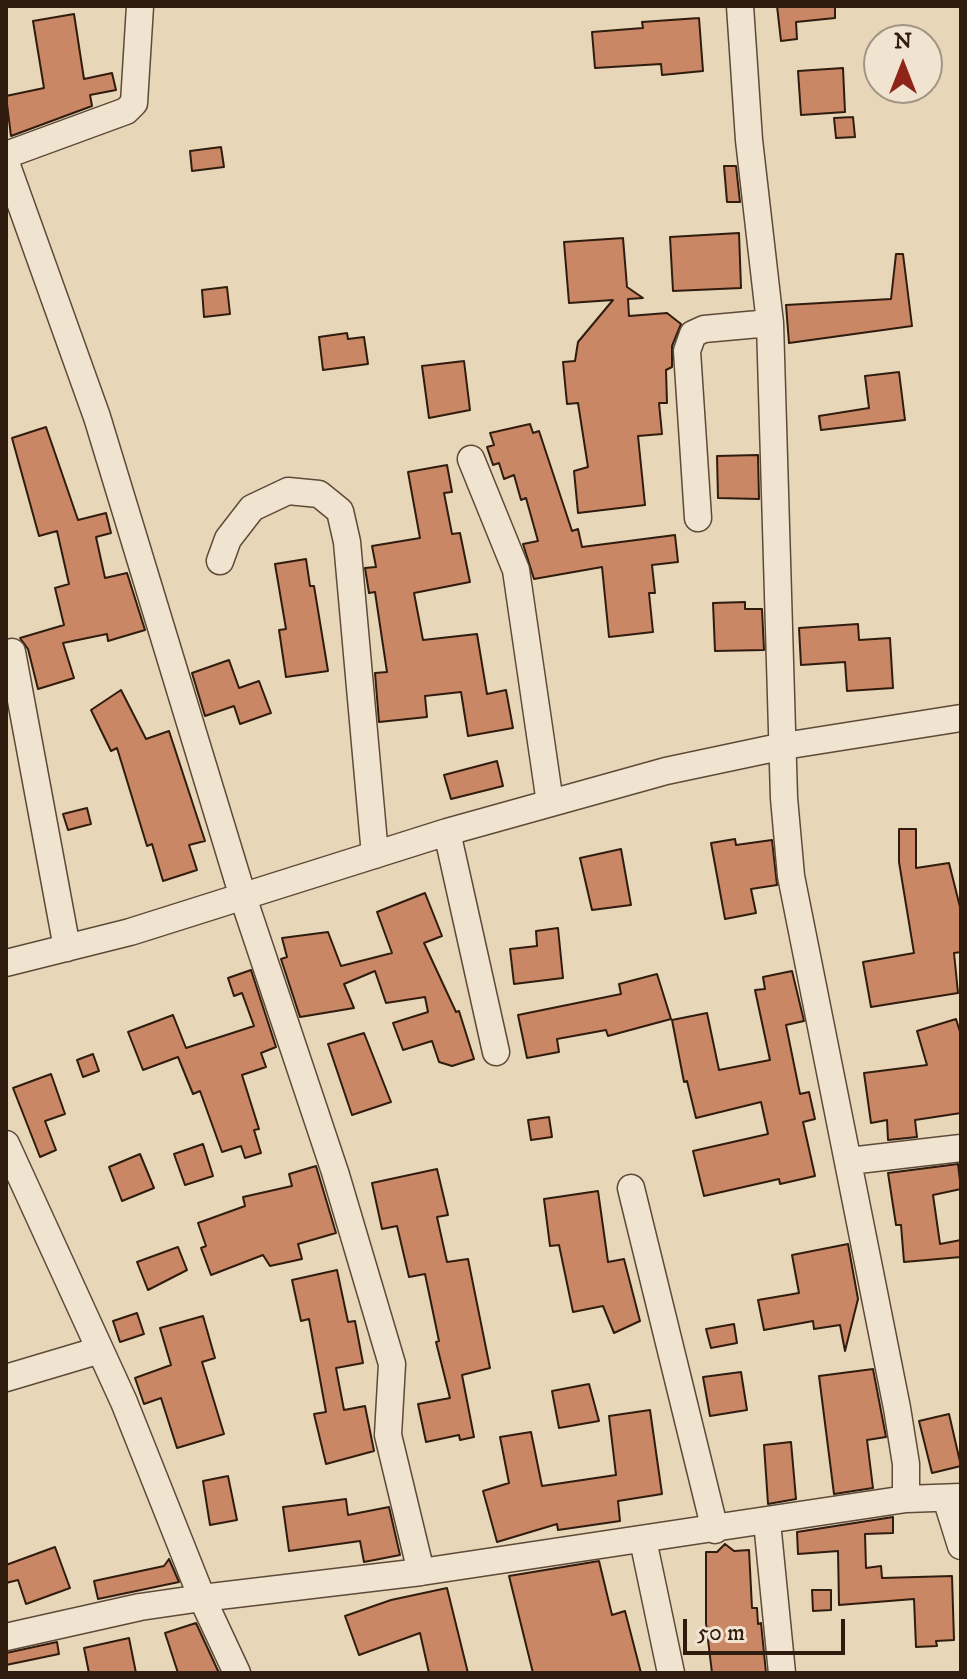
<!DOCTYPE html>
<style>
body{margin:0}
#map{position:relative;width:967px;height:1679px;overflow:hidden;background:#e8d6b8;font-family:"IM FELL DW Pica",serif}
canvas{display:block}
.frame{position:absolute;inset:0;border:8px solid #301c0e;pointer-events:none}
.north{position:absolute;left:863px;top:24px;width:80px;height:80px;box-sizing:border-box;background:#f0e4d1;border:2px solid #a39483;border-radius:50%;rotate:0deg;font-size:22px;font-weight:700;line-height:32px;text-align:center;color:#301c0e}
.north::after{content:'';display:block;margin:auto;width:28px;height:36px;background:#8f2418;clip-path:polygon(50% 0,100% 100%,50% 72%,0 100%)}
.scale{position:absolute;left:683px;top:1619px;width:162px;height:36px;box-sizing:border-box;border:4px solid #301c0e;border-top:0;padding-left:10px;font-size:24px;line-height:28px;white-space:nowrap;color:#301c0e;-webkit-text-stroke:6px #f0e4d1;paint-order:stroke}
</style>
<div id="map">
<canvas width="967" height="1679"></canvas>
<div class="frame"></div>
<div class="north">N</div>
<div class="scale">50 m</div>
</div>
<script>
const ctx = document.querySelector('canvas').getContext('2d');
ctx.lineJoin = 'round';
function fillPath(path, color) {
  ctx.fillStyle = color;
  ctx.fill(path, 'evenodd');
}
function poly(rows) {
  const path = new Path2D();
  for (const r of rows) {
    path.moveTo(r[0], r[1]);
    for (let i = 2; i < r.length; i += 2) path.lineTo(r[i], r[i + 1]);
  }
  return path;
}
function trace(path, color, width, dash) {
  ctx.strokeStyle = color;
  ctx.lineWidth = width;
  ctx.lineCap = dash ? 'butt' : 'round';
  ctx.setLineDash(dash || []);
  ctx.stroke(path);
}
const building = poly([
 [777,6,835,6,835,18,796,22,797,39,781,41,777,6],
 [74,14,84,79,112,73,116,90,90,95,92,106,11,136,6,96,44,88,33,21,74,14],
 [699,18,703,71,662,75,661,64,595,68,592,32,643,28,642,22,699,18],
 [843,68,845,112,801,115,798,71,843,68],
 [853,117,855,137,836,138,834,118,853,117],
 [221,147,224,167,192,171,190,151,221,147],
 [724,166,736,166,740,202,727,202,724,166],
 [739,233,741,288,673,291,670,237,739,233],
 [623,238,627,287,643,298,628,299,629,316,667,313,681,324,672,346,672,367,666,370,667,403,659,403,662,434,638,436,645,505,578,513,574,471,588,467,578,403,567,404,563,362,575,361,578,342,613,300,569,303,564,242,623,238],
 [896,254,903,254,912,326,789,343,786,305,891,299,896,254],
 [227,287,230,314,204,317,202,290,227,287],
 [347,333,348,339,364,337,368,364,323,370,319,337,347,333],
 [464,361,470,410,429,418,422,366,464,361],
 [899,372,905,420,821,430,819,416,869,408,865,376,899,372],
 [530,424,533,433,539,431,572,531,578,529,582,547,675,535,678,562,652,565,655,593,649,593,653,632,609,637,602,567,534,579,523,544,538,541,526,498,521,500,514,475,504,479,499,463,493,465,487,447,494,445,490,433,530,424],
 [46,427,78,520,106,513,111,533,96,537,105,578,127,573,145,630,108,641,107,634,63,643,74,678,38,689,28,649,20,638,64,625,55,588,69,584,57,531,39,536,12,438,46,427],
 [758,455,759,499,718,498,717,456,758,455],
 [447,465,452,492,444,493,452,534,460,533,470,582,414,593,423,640,477,634,487,694,506,690,513,728,468,736,461,692,425,696,427,717,379,722,375,673,387,672,375,592,369,593,365,568,376,567,372,546,420,538,408,472,447,465],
 [306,559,310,586,314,586,328,671,286,677,279,630,286,629,275,564,306,559],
 [745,602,745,609,762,609,764,650,715,651,713,603,745,602],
 [858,624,859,640,890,638,893,688,847,691,845,662,801,665,799,628,858,624],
 [229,660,239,688,259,681,271,713,240,724,234,706,205,716,192,673,229,660],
 [121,690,146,739,169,731,205,841,189,845,197,870,163,881,152,844,147,846,117,748,111,751,91,710,121,690],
 [497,761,503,786,451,799,444,775,497,761],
 [87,808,91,824,68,830,63,814,87,808],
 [899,829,916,829,916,868,949,863,961,911,961,952,954,953,958,993,871,1007,863,962,914,953,899,862,899,829],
 [735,839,736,845,772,840,777,885,751,889,756,913,725,919,711,843,735,839],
 [621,849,631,905,592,910,580,858,621,849],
 [425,893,442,936,424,943,456,1012,459,1011,474,1059,452,1066,439,1062,432,1041,403,1050,393,1023,428,1012,425,997,386,1003,375,971,344,984,354,1008,300,1017,281,959,287,957,282,938,328,932,341,966,392,953,377,912,425,893],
 [558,928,563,978,514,984,510,949,537,946,536,931,558,928],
 [251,970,276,1047,261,1053,266,1067,242,1075,259,1129,254,1130,261,1153,245,1158,241,1146,222,1152,200,1091,193,1094,178,1057,143,1070,128,1032,173,1015,186,1048,254,1026,242,993,234,996,228,978,251,970],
 [792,971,804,1021,786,1025,800,1094,809,1092,815,1119,803,1122,815,1176,780,1184,779,1179,704,1196,693,1151,768,1134,761,1102,696,1118,687,1081,684,1082,672,1020,707,1013,719,1070,770,1060,755,990,765,989,763,977,792,971],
 [657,974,671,1019,608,1036,606,1030,557,1039,559,1052,527,1058,518,1015,621,994,619,984,657,974],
 [956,1019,961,1035,961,1113,915,1120,917,1137,888,1140,887,1120,871,1123,864,1073,927,1065,917,1031,956,1019],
 [364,1033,391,1102,352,1115,328,1044,364,1033],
 [93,1054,99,1071,83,1077,77,1060,93,1054],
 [51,1074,65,1114,45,1121,56,1150,40,1157,13,1088,51,1074],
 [549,1117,552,1137,531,1140,528,1120,549,1117],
 [203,1144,213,1176,185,1185,174,1154,203,1144],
 [140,1154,154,1188,122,1201,109,1167,140,1154],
 [958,1164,961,1189,933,1195,940,1244,961,1240,961,1257,904,1262,901,1225,896,1225,888,1173,958,1164],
 [316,1166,336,1233,298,1244,302,1259,270,1266,263,1255,211,1275,201,1248,206,1246,198,1223,245,1206,243,1197,292,1186,289,1174,316,1166],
 [437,1169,448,1215,437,1217,447,1262,468,1259,490,1368,462,1375,474,1437,460,1440,459,1435,426,1442,418,1404,450,1398,436,1342,439,1341,425,1274,409,1277,397,1226,382,1229,372,1183,437,1169],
 [598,1191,608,1262,624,1259,640,1321,614,1333,603,1306,573,1312,559,1245,550,1246,544,1199,598,1191],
 [848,1244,858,1299,845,1351,840,1325,814,1329,813,1321,764,1330,758,1300,799,1293,792,1255,848,1244],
 [178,1247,187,1270,148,1290,137,1262,178,1247],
 [337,1270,348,1322,355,1321,363,1363,336,1368,344,1410,365,1406,374,1451,326,1464,314,1414,326,1412,309,1319,301,1321,292,1280,337,1270],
 [137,1313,144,1334,120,1342,113,1321,137,1313],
 [203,1316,215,1358,202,1362,224,1434,177,1448,161,1398,144,1404,135,1378,171,1365,160,1328,203,1316],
 [734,1324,737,1343,711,1348,706,1329,734,1324],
 [873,1369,886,1437,867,1440,873,1488,834,1494,819,1376,873,1369],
 [741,1372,747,1410,710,1416,703,1377,741,1372],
 [589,1384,599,1421,559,1428,552,1391,589,1384],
 [650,1410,662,1494,618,1501,620,1521,558,1530,557,1524,497,1542,483,1491,509,1483,500,1437,531,1432,542,1486,616,1475,609,1416,650,1410],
 [949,1414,961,1466,932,1473,919,1421,949,1414],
 [791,1442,796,1499,768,1504,764,1445,791,1442],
 [228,1476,237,1520,210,1525,203,1481,228,1476],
 [346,1499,348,1515,389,1507,400,1555,364,1562,360,1541,289,1551,283,1507,346,1499],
 [893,1517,893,1533,865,1534,866,1568,881,1566,882,1578,952,1576,954,1640,936,1641,937,1646,916,1647,914,1599,839,1605,838,1551,798,1554,797,1532,893,1517],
 [725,1544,734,1551,749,1550,752,1608,757,1608,758,1624,761,1623,766,1673,712,1673,706,1623,706,1552,717,1552,725,1544],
 [55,1547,70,1588,26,1604,18,1580,6,1583,6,1565,55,1547],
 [169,1559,179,1582,98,1599,94,1581,164,1566,169,1559],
 [599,1561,612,1615,625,1611,641,1673,533,1673,509,1576,599,1561],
 [447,1588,468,1673,429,1673,420,1633,359,1655,345,1616,391,1600,447,1588],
 [812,1590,831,1590,831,1610,813,1611,812,1590],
 [196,1623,219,1673,178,1673,165,1633,196,1623],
 [129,1638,136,1673,89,1673,84,1648,129,1638],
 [57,1642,59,1654,6,1665,6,1653,57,1642]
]);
const minor = poly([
 [740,6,749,140,770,323,784,798,791,876,897,1408,906,1464,906,1499],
 [6,155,126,111,134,103,140,6],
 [6,163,97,417,243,897,335,1172,392,1364,388,1435,421,1572],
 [471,459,516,570,550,803],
 [698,518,687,351,693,334,704,329,770,323],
 [220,561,228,539,252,508,288,491,319,494,340,511,347,542,375,855],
 [12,652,67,948],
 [447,832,496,1052],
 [6,963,130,932,447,832,666,771,784,746,961,718],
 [6,1144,124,1402,202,1598,237,1673],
 [849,1161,961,1148],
 [631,1188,715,1530],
 [6,1378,100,1350],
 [946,1498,961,1546],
 [767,1522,782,1673],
 [643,1540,671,1673],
 [6,1637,140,1607,202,1598,421,1572,906,1499,961,1497]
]);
fillPath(building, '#c98766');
trace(building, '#301c0e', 2);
trace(minor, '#5e4a38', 29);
trace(minor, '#f0e4d1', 26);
</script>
